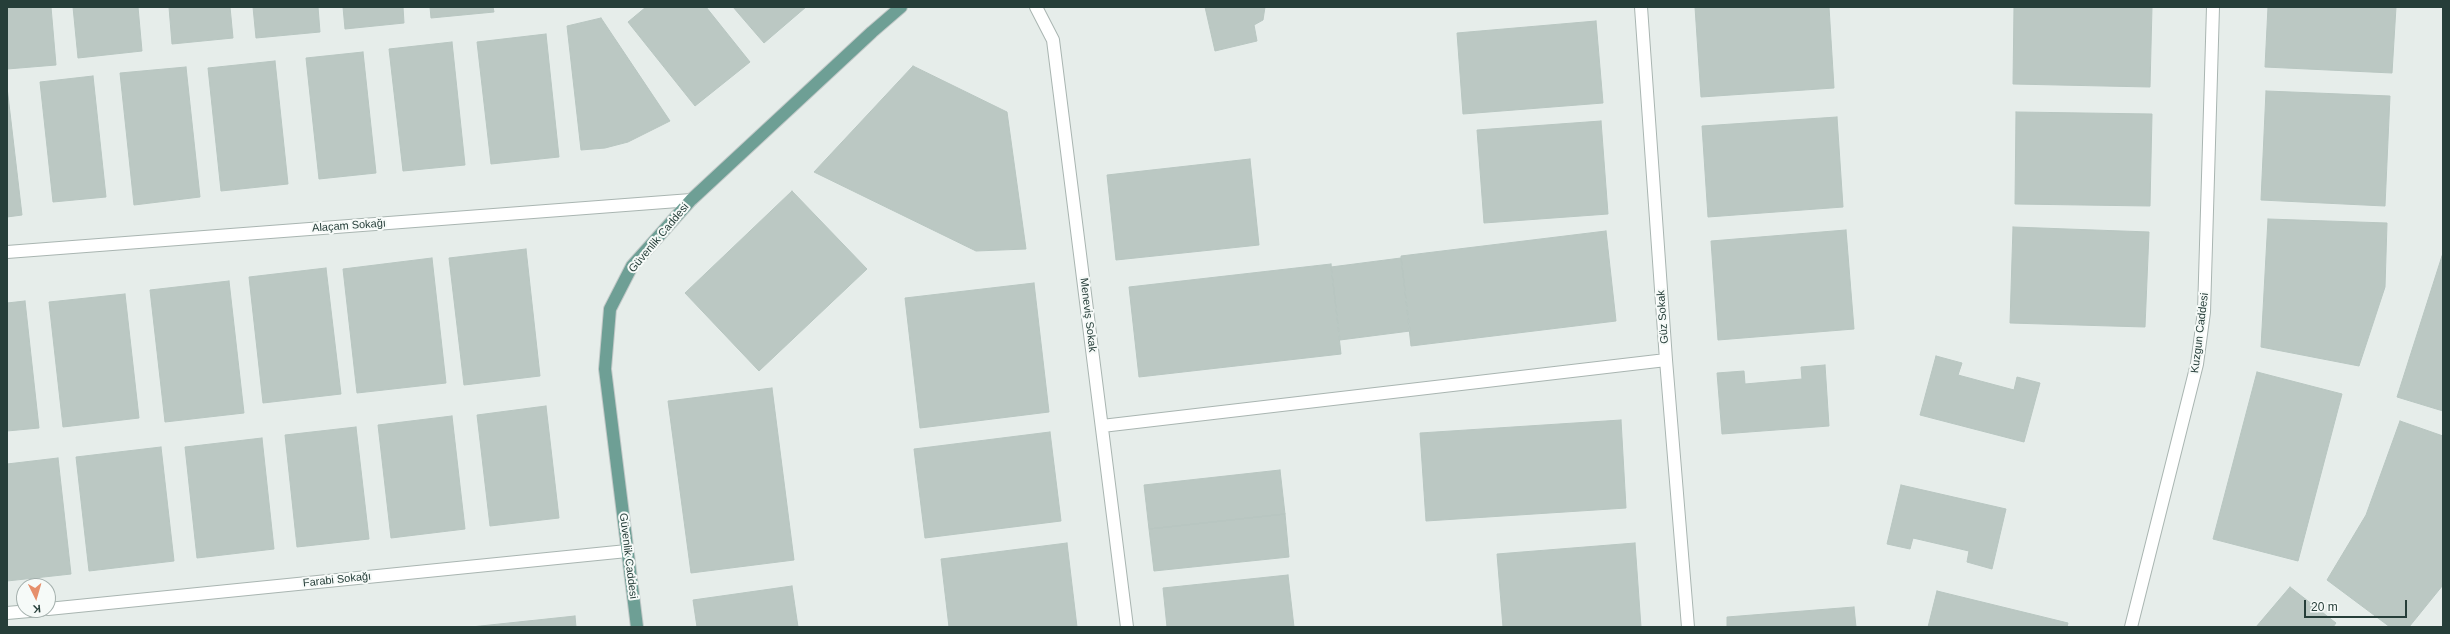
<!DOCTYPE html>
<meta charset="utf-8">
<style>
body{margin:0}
#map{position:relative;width:2450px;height:634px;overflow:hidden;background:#e6edea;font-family:Helvetica,sans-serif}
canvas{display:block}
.frame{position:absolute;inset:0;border:8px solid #263e39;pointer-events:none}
.north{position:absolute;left:16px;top:578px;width:40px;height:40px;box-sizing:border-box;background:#f6faf8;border:1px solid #a3afac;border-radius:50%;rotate:175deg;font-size:11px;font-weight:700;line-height:16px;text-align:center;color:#263e39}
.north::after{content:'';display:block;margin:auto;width:14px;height:18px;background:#e68f6b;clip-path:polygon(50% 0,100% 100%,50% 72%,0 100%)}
.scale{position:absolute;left:2304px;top:600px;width:103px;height:18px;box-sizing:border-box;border:2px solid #263e39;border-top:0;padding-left:5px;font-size:12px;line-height:14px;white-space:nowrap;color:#263e39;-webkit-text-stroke:3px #f6faf8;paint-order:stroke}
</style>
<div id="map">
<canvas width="2450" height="634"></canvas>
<div class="frame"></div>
<div class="north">K</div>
<div class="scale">20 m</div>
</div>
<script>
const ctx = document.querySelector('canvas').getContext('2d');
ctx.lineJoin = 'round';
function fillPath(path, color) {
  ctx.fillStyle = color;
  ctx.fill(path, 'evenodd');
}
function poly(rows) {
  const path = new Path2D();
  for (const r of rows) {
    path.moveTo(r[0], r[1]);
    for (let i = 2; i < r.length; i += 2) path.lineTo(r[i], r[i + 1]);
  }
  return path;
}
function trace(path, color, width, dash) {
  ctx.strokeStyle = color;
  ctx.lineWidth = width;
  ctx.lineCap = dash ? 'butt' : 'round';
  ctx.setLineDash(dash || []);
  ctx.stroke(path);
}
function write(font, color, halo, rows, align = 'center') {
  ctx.font = font + ' Helvetica,sans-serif';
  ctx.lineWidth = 4;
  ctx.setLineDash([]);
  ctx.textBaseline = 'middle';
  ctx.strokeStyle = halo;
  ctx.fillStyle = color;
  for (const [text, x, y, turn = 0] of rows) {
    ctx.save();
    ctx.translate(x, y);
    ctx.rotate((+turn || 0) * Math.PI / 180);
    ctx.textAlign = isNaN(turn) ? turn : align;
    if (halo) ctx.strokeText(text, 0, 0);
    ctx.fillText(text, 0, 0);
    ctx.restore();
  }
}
const building = poly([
 [7,7,51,7,56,65,7,69,7,7],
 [73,7,138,7,142,51,78,58,73,7],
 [169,7,230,7,233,38,172,44,169,7],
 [253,7,318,7,320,32,256,38,253,7],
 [343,7,403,7,404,23,345,29,343,7],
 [430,7,493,7,494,12,431,18,430,7],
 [646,7,706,7,750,62,695,106,628,22,646,7],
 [733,7,806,7,764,43,733,7],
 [1205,7,1265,7,1263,20,1254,25,1257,41,1215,51,1205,7],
 [1695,7,1829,7,1834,88,1701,97,1695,7],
 [2014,7,2152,7,2150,87,2013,84,2014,7],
 [2268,7,2396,7,2392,73,2265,67,2268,7],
 [601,18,670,121,628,142,605,148,581,150,567,26,601,18],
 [1596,21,1603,103,1463,114,1457,33,1596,21],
 [546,34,559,157,491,164,477,42,546,34],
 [452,42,465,165,403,171,389,49,452,42],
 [363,52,376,173,319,179,306,58,363,52],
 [275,61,288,184,221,191,208,68,275,61],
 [913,66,1007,112,1026,249,976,251,814,172,913,66],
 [186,67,200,197,134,205,120,73,186,67],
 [93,76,106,197,53,202,40,82,93,76],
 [7,87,22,215,7,217,7,87],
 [2266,91,2390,96,2385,206,2261,200,2266,91],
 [2016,112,2152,114,2150,206,2015,204,2016,112],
 [1837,117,1843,207,1708,217,1702,126,1837,117],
 [1601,121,1608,214,1484,223,1477,130,1601,121],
 [1250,159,1259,245,1116,260,1107,175,1250,159],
 [792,191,867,269,759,371,685,293,792,191],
 [2268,219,2387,223,2385,287,2359,366,2261,347,2268,219],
 [2013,227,2149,232,2145,327,2010,323,2013,227],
 [1846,230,1854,329,1718,340,1711,241,1846,230],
 [1606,231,1616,321,1411,346,1401,256,1606,231],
 [526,249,540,376,464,385,449,258,526,249],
 [2442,256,2443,256,2443,411,2397,397,2442,256],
 [432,258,446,383,357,393,343,269,432,258],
 [1401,258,1410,331,1340,340,1331,267,1401,258],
 [1331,264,1341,354,1139,377,1129,287,1331,264],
 [326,268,341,394,263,403,249,277,326,268],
 [229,281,244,413,165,422,150,290,229,281],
 [1034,283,1049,412,920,428,905,298,1034,283],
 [125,294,139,418,63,427,49,302,125,294],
 [25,301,39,428,7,431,7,303,25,301],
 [1936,356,1962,363,1958,375,2014,390,2017,377,2040,383,2024,442,1920,415,1936,356],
 [1825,365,1829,426,1722,434,1717,373,1744,371,1745,384,1802,379,1801,367,1825,365],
 [2257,372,2342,394,2298,561,2213,539,2257,372],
 [772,388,794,560,691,573,668,401,772,388],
 [546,406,559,518,490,526,477,415,546,406],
 [452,416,465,529,391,538,378,425,452,416],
 [1621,420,1626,508,1426,521,1420,433,1621,420],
 [2400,421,2443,436,2443,585,2409,627,2390,627,2327,580,2366,515,2400,421],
 [356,427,369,539,297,547,285,435,356,427],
 [1050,432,1061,521,925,538,914,449,1050,432],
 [262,438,274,549,197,558,185,447,262,438],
 [161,447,174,561,89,571,76,457,161,447],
 [58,458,71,574,7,581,7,464,58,458],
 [1280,470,1285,514,1149,529,1144,485,1280,470],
 [1901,485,2006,509,1992,569,1967,562,1969,551,1913,538,1910,549,1887,544,1901,485],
 [1285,514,1289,557,1154,571,1149,529,1285,514],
 [1067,543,1077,627,949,627,941,559,1067,543],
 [1635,543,1641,627,1503,627,1497,554,1635,543],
 [1288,575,1294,627,1167,627,1163,588,1288,575],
 [792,586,798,627,697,627,693,600,792,586],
 [2290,587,2336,623,2333,627,2256,627,2290,587],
 [1937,591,2068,623,2067,627,1928,627,1937,591],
 [1854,607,1856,627,1727,627,1727,617,1854,607],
 [575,616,576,627,471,627,575,616]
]);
const minor = poly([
 [1036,7,1053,40,1127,627],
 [1641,7,1666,360,1688,627],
 [7,252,691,200],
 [1102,426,1666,360],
 [48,609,627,551],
 [7,613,41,610],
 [2131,627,2197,364,2204,312,2213,7]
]);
const major = poly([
 [637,627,605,369,610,309,632,266,691,200,872,32,901,7]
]);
const streetNames = [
 ["Alaçam Sokağı",349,226,-4],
 ["Güvenlik Caddesi",659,238,-50],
 ["Meneviş Sokak",1088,315,83],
 ["Güz Sokak",1663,317,-94],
 ["Kuzgun Caddesi",2200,333,-83],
 ["Güvenlik Caddesi",628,556,83],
 ["Farabi Sokağı",337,580,-6]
];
fillPath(building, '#bbc8c3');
trace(building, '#b8c6c1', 1);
trace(minor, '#a9b5b1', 14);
trace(major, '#c2c9c8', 14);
trace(minor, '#fff', 12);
trace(major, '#6e9f95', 12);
write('11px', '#263e39', '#f6faf8', streetNames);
</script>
